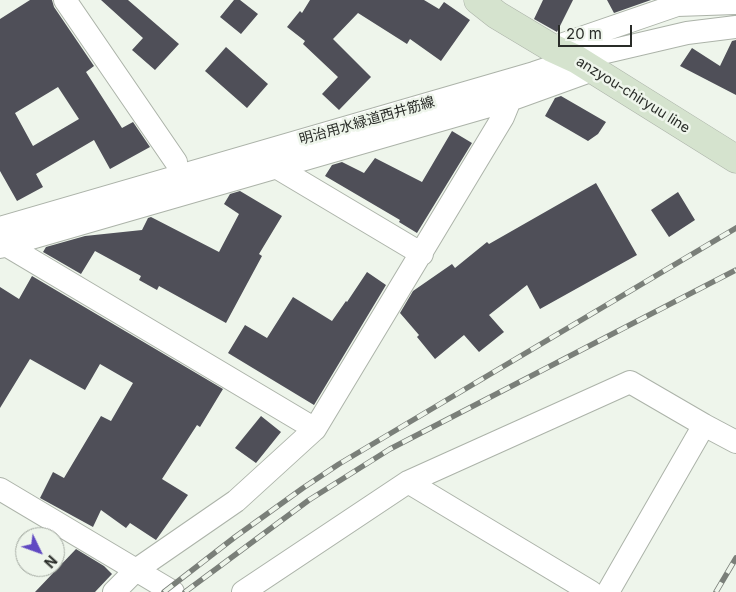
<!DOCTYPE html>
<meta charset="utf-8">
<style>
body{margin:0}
#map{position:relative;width:736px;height:592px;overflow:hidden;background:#eef5eb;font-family:Inter,sans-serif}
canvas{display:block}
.north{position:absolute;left:15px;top:527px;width:50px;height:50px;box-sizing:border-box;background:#eef5eb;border:1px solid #9fa59d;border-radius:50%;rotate:132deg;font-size:14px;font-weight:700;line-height:20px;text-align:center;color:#292c28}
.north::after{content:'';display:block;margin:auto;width:18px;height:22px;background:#6049c2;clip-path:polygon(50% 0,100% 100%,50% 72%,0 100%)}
.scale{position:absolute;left:558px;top:25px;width:74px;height:22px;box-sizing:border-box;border:2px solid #292c28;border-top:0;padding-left:6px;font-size:15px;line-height:18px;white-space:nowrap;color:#292c28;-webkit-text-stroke:4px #eef5eb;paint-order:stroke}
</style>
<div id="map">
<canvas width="736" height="592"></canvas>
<div class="north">N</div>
<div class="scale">20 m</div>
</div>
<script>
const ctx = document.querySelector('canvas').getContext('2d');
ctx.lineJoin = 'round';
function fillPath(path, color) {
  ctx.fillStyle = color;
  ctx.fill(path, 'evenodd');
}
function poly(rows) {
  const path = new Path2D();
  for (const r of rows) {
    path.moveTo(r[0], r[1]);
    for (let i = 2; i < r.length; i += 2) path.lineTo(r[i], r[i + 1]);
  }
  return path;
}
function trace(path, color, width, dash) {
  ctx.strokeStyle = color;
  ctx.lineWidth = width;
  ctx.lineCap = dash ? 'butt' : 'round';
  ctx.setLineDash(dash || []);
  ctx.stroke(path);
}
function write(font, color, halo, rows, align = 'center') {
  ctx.font = font + ' Inter,"Noto Sans JP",sans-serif';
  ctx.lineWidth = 5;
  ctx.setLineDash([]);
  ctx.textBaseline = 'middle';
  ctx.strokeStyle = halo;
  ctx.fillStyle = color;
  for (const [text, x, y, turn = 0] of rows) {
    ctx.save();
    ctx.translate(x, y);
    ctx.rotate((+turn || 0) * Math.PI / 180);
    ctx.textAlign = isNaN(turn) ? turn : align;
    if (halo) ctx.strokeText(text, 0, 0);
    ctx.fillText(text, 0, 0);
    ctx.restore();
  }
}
const building = poly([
 [30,0,52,0,54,7,94,66,86,72,122,128,133,122,150,147,110,169,94,140,36,174,43,187,17,201,0,171,0,19],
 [58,87,79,119,33,146,15,113],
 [101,0,128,0,179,44,155,70,132,50,143,38],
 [234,0,240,0,258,14,241,34,220,17],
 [310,0,424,0,439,9,444,2,470,20,441,61,410,39,407,44,358,13,333,39,371,77,339,110,322,94,338,77,303,44,305,41,287,27,300,11,302,13],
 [543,0,573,0,557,32,534,19],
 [607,0,651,0,614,13],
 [736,40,736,95,680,66,692,48,720,66,732,41],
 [226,47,268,84,247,108,205,71],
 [561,96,606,122,598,134,588,141,545,116,555,98],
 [452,131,472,143,417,233,399,222,400,220,325,176,332,165,342,162,364,173,375,158,422,182],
 [596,183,637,255,540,309,527,285,489,315,504,332,479,352,464,335,435,359,417,337,419,335,400,313,413,291,452,264,455,268,487,242,489,244],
 [240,191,282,216,259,254,262,256,226,323,159,286,157,290,139,280,141,276,95,251,81,274,43,252,46,247,85,236,142,230,148,218,151,217,219,252,239,214,224,204,230,194],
 [678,192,695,220,669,237,651,210],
 [367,272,386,285,314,405,228,353,245,325,267,338,293,297,332,321,346,301,347,302],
 [32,276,223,389,200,427,197,425,162,479,188,495,156,540,130,523,126,528,101,510,93,527,40,498,53,472,64,478,101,416,111,421,133,383,100,364,85,390,30,359,0,408,0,287,19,299],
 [261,416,281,432,256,463,235,448],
 [76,549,104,566,112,574,95,592,35,592]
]);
const street = poly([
 [65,0,176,162],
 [552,48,677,5,736,3],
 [276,167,422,254],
 [0,228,534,73,576,59,687,33,736,27],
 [6,245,315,429],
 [0,247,510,100,593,70],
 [408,482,591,592],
 [0,489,173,592],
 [114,592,136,570,236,501,315,429,503,117,510,100],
 [243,592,408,482,630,382,704,425,736,442],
 [608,592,704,425]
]);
const secondary = poly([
 [478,0,497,15,552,48,576,59,736,159]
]);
const rail = poly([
 [164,592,235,537,303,488,339,464,736,228],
 [185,592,309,500,390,449,736,270],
 [716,592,736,558]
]);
const streetNames = [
 ["anzyou-chiryuu line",633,95,32],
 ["明治用水緑道西井筋線",367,121,-16]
];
fillPath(building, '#4f4f58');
trace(street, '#acb3a9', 24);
trace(secondary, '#acb3a9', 29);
trace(street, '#fff', 22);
trace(secondary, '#d5e3ce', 28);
trace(rail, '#7a7f79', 5.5);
trace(rail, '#eef5eb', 4, [11]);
write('14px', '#292c28', '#eef5eb', streetNames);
</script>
